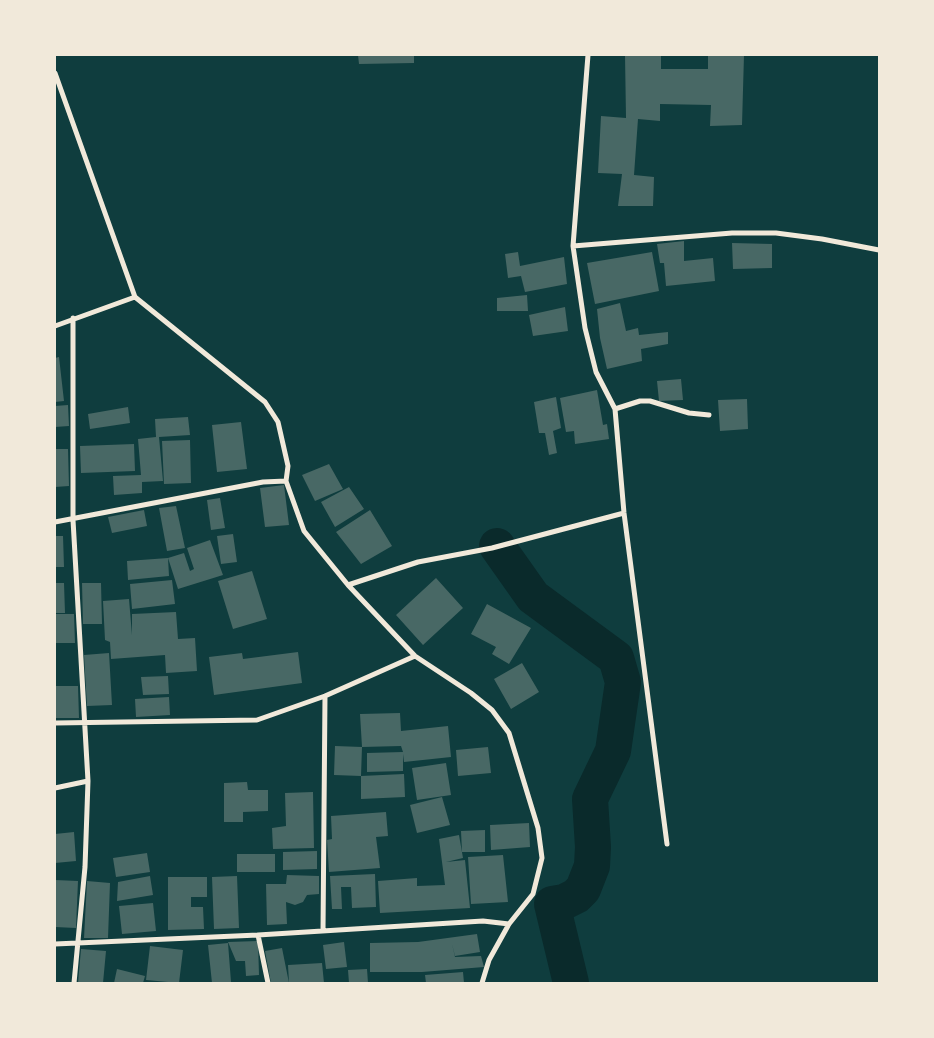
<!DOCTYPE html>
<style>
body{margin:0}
#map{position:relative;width:934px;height:1038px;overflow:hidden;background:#0f3d3e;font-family:"Titillium Web",sans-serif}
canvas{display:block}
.frame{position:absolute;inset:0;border:56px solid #f1e9da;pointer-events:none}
</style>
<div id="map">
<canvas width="934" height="1038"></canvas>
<div class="frame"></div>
</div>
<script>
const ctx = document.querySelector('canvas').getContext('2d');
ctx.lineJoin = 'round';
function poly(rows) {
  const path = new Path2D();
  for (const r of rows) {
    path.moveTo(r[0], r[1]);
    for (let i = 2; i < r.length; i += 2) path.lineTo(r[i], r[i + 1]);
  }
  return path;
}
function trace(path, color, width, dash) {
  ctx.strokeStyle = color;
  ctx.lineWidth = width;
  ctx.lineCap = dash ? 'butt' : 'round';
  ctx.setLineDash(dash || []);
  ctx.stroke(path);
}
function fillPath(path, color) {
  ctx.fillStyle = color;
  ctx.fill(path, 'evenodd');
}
const river = poly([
 [497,546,533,597,616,658,623,682,613,751,590,799,593,847,592,866,583,889,576,896,564,902,552,904,571,983]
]);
const building = poly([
 [358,55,414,55,414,63,359,64],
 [625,55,661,55,661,69,708,69,708,55,744,55,742,125,710,126,711,105,660,104,660,121,638,119,634,175,654,177,653,206,618,206,622,174,598,173,601,116,626,118],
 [684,241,684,261,713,258,715,281,666,286,664,263,660,263,657,244],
 [732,243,772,244,772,268,733,269],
 [518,252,520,266,564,257,567,284,525,292,521,276,508,278,505,254],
 [652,252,659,291,595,304,587,263],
 [527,295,528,311,497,311,497,298],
 [620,303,626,331,638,328,639,335,668,332,668,344,641,349,642,361,607,369,600,338,597,309],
 [565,307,568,331,533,336,529,315],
 [59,357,64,401,55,402,55,358],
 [681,379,683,400,659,401,657,381],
 [597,390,603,425,607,424,609,439,575,444,574,431,566,432,560,398],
 [556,397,561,428,553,431,557,453,549,455,545,433,539,433,534,402],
 [747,399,748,429,720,431,718,400],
 [68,405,69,426,55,427,55,406],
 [128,407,130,423,90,429,88,414],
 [188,417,190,435,159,437,163,481,142,482,142,493,114,495,113,476,141,475,138,439,156,437,155,419],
 [241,422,247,469,217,472,212,425],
 [190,440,191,483,164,484,162,441],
 [134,444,135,471,81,473,80,446],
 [55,449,68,449,69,486,55,487],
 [329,464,343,489,315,501,302,475],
 [284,485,289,525,265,527,260,488],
 [349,487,364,509,335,527,321,502],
 [220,498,225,528,211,530,207,500],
 [176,506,185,548,167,551,159,508],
 [144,510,147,526,112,533,108,517],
 [370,510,392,546,361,564,336,532],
 [233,534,237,562,221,564,217,536],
 [55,536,63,536,64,567,55,567],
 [210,540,223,575,178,589,168,558,184,553,190,571,194,569,187,548],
 [168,558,169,576,128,580,127,561],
 [252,571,267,619,233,629,218,581],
 [436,578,463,608,423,645,396,615],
 [172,580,175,604,132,609,130,584],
 [55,583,64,583,65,613,55,613],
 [82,583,101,583,102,624,83,624],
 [129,599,132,635,132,614,176,612,178,639,195,638,197,671,166,673,165,655,111,659,110,642,105,640,103,601],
 [487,604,531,628,509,664,492,654,496,647,471,634],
 [55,614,74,614,75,643,55,643],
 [298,652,302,683,214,695,209,657,242,653,243,659],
 [109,653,112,705,87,706,84,655],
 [522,663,539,692,511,709,494,679],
 [168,676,169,694,143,695,141,677],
 [55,686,78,686,79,718,55,718],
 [169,697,170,715,136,717,135,699],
 [400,713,401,731,448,726,451,757,404,762,403,754,403,771,367,772,367,753,403,752,401,746,362,747,360,714],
 [335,746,362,747,361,776,334,775],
 [488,747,491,773,458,776,456,750],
 [446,763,451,795,417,800,412,768],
 [404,774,405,797,361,799,361,776],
 [247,782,248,790,268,790,268,811,243,812,243,822,224,822,224,783],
 [313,792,314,848,273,849,272,828,286,826,285,793],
 [442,797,450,825,417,833,410,805],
 [386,812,388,836,376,837,380,868,329,872,327,840,332,839,331,816],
 [529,823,530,847,491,850,490,825],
 [485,830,485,852,462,852,461,831],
 [74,832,76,861,55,863,55,834],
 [459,835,463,858,446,862,465,860,470,908,380,913,378,881,417,878,417,886,445,885,439,839],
 [317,851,317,869,283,870,283,852],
 [147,853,150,872,116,877,113,858],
 [237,854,275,854,275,872,237,872],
 [503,855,508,902,471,904,468,857],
 [375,874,376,907,352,908,351,887,341,887,342,909,332,909,330,876],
 [287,875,319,876,319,894,307,895,303,902,295,905,286,902,287,924,267,925,266,884,286,884],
 [150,876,153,895,117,901,118,882],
 [237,876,239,928,214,929,212,877],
 [168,877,207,877,207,897,191,897,191,907,203,907,204,929,168,930],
 [55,880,78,881,76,928,55,927],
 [87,881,110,883,108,938,84,938],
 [153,903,156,931,122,934,119,906],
 [477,934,480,952,455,956,452,944,455,957,481,956,484,967,422,972,370,972,370,943,418,942],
 [258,941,259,975,246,976,245,961,236,961,228,942],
 [344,942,347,967,326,969,323,945],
 [228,943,231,982,212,983,208,945],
 [150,946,183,950,179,983,146,980],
 [282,948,289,983,271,983,265,951],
 [81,949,106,951,103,983,78,983],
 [322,963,324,983,289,983,288,965],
 [117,969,145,976,143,983,114,983],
 [367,969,368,983,349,983,348,970],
 [463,972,464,983,426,983,425,975]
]);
const minor = poly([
 [588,55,573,246,585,328,596,372,615,409,624,513,667,844],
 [55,73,135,297,265,402,278,422,288,466,286,481,304,531,348,585,415,656,471,693,492,710,509,733,538,828,542,858,533,894,509,924,489,960,482,983],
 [573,246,732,233,776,233,822,239,879,250],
 [73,318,73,520,88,781,85,867,74,983],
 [55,326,135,297],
 [615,409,640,401,650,401,689,413,709,415],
 [55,522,263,482,286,481],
 [348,585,418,562,492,548,624,513],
 [55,723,257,720,325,696,415,656],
 [55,788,88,781],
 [323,931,325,696],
 [258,935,268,983],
 [55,944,258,935,483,921,509,924]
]);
trace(river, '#0a2a2b', 36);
fillPath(building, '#486865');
trace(minor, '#f1e9da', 5);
</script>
